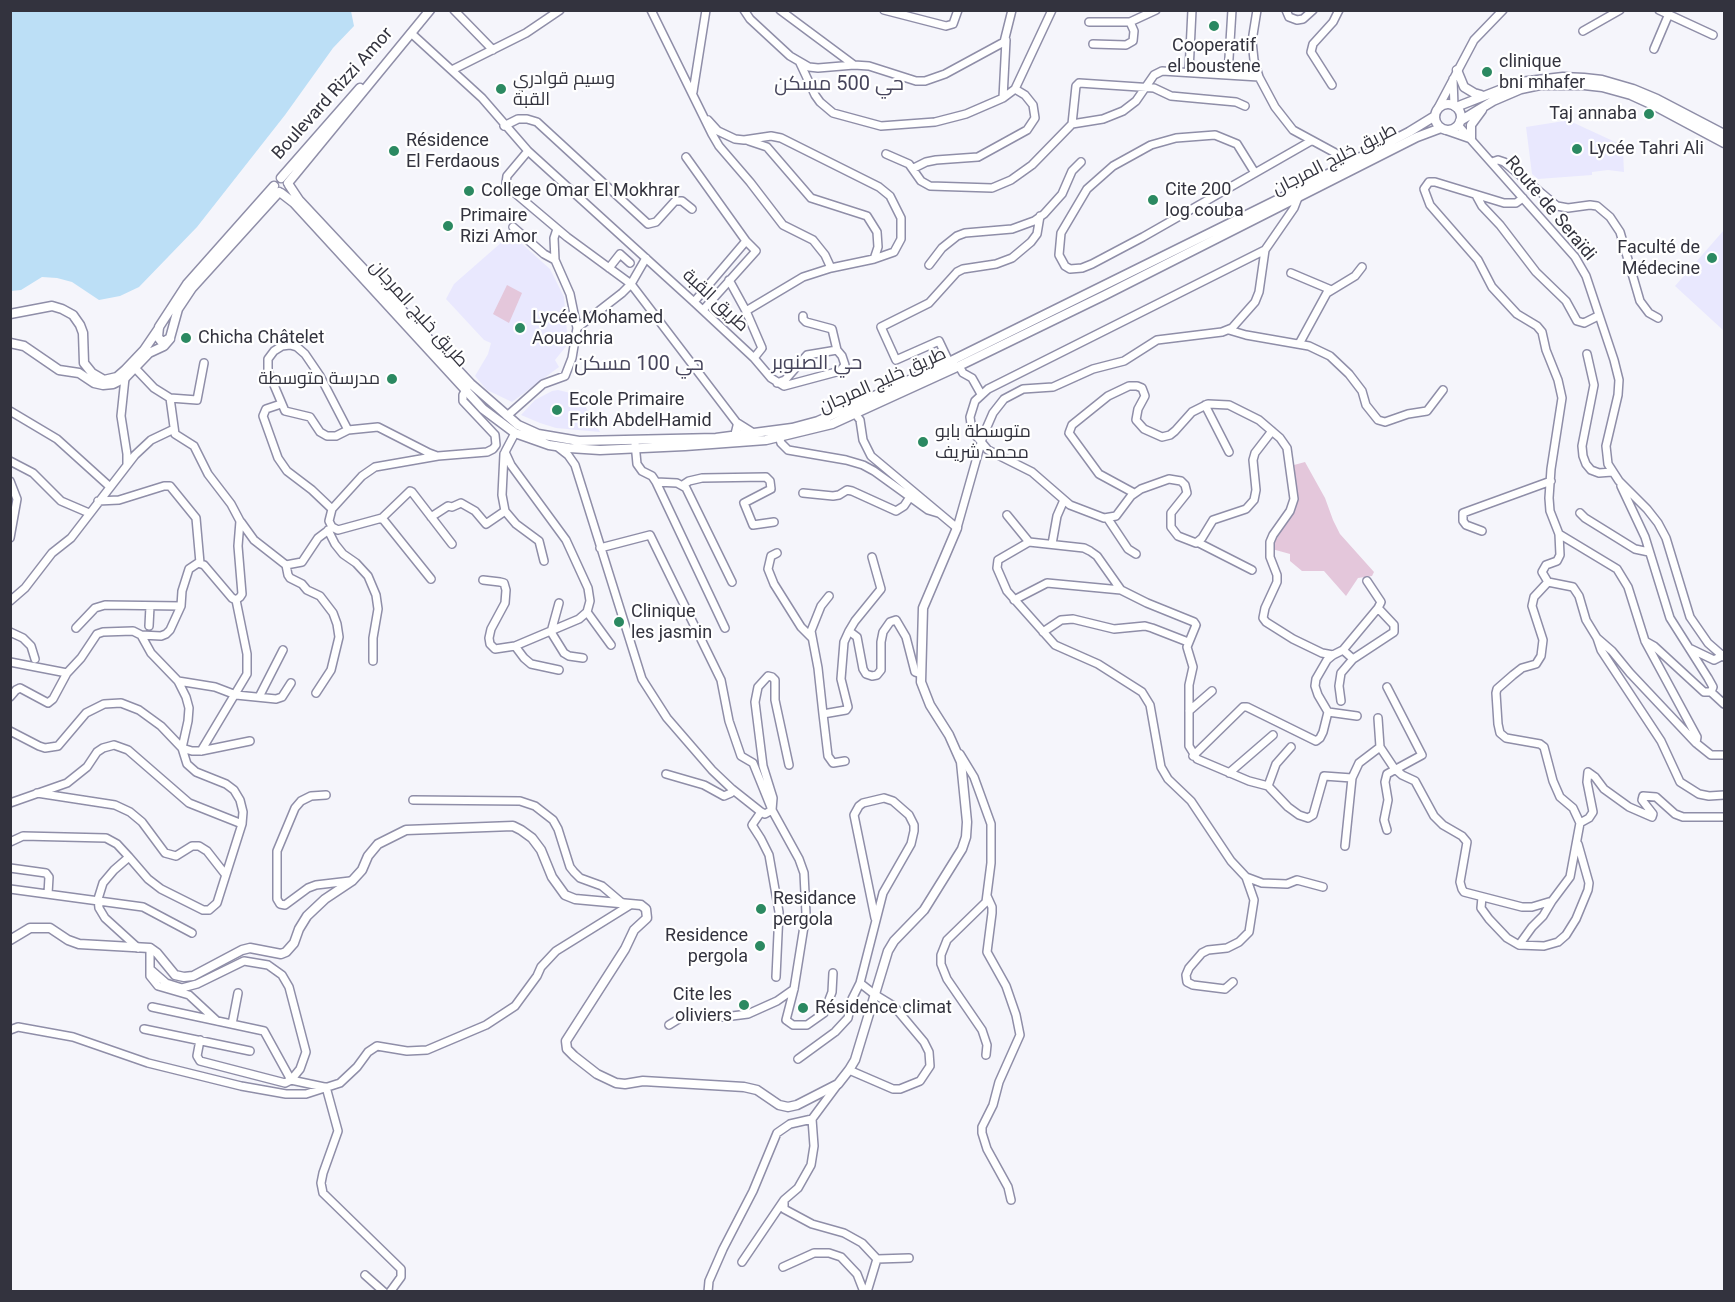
<!DOCTYPE html>
<meta charset="utf-8">
<style>
body{margin:0}
#map{position:relative;width:1735px;height:1302px;overflow:hidden;background:#f5f5fb;font-family:Roboto,sans-serif}
canvas{display:block}
.frame{position:absolute;inset:0;border:12px solid #33333e;pointer-events:none}
</style>
<div id="map">
<canvas width="1735" height="1302"></canvas>
<div class="frame"></div>
</div>
<script>
const ctx = document.querySelector('canvas').getContext('2d');
ctx.lineJoin = 'round';
function fillPath(path, color) {
  ctx.fillStyle = color;
  ctx.fill(path, 'evenodd');
}
function poly(rows) {
  const path = new Path2D();
  for (const r of rows) {
    if (r.length === 3) {
      path.moveTo(r[0] + r[2], r[1]);
      path.arc(r[0], r[1], r[2], 0, 2 * Math.PI);
      continue;
    }
    path.moveTo(r[0], r[1]);
    for (let i = 2; i < r.length; i += 2) path.lineTo(r[i], r[i + 1]);
  }
  return path;
}
function trace(path, color, width, dash) {
  ctx.strokeStyle = color;
  ctx.lineWidth = width;
  ctx.lineCap = dash ? 'butt' : 'round';
  ctx.setLineDash(dash || []);
  ctx.stroke(path);
}
function write(font, color, halo, rows, align = 'center') {
  ctx.font = font + ' Roboto,Cairo,sans-serif';
  ctx.lineWidth = 4.5;
  ctx.setLineDash([]);
  ctx.textBaseline = 'middle';
  ctx.strokeStyle = halo;
  ctx.fillStyle = color;
  for (const [text, x, y, turn = 0] of rows) {
    ctx.save();
    ctx.translate(x, y);
    ctx.rotate((+turn || 0) * Math.PI / 180);
    ctx.textAlign = isNaN(turn) ? turn : align;
    if (halo) ctx.strokeText(text, 0, 0);
    ctx.fillText(text, 0, 0);
    ctx.restore();
  }
}
const built = poly([
 [1566,116,1573,118,1572,122,1626,147,1626,150,1623,151,1624,172,1608,170,1592,172,1592,175,1538,179,1532,174,1526,127,1564,121],
 [1724,230,1724,331,1675,286],
 [511,234,550,269,564,297,568,344,555,360,559,367,512,402,487,390,475,376,488,354,491,343,484,340,446,299,454,284],
 [558,390,579,395,600,432,556,428,540,423,521,415,535,400,552,391]
]);
const green = poly([
 [507,285,522,293,509,323,493,314],
 [1305,462,1325,498,1333,520,1340,534,1374,572,1372,576,1358,578,1346,596,1324,571,1302,571,1290,561,1290,554,1272,549,1278,532,1291,516,1298,501,1294,465]
]);
const water = poly([
 [351,11,354,26,333,48,285,115,197,227,139,287,120,296,99,300,72,282,57,278,42,277,21,290,11,291,11,11]
]);
const minor = poly([
 [454,10,493,50],
 [651,10,712,134,719,146,750,182,783,225,813,240,825,255,831,268,803,277,746,311],
 [744,10,750,19,790,56,809,67,818,68,854,65,869,66,916,81,925,81,945,74,1004,42,1012,10],
 [780,10,854,65],
 [884,10,946,26,953,24,958,10],
 [1257,10,1252,41,1254,60,1259,77,1275,107,1293,130,1352,162],
 [1286,10,1289,17,1297,20,1303,19,1313,10],
 [1659,10,1713,35],
 [1089,22,1130,22,1156,10],
 [1583,31,1620,10],
 [411,33,482,98,528,151,694,302,754,358,771,378,784,386,840,371,845,365,842,356,837,350,832,329,806,322,803,319,803,316],
 [1093,44,1126,45,1133,41,1134,31,1130,22],
 [1654,49,1668,16],
 [800,63,815,95,820,102,833,113,881,126,935,122,966,114,1003,98,1006,40],
 [452,70,526,33,560,10],
 [1189,71,1192,10],
 [1228,74,1232,10],
 [1453,79,1454,106],
 [1332,85,1311,52,1313,44,1333,22,1339,10],
 [693,92,706,10],
 [1003,98,1015,89,1052,10],
 [1438,108,1474,40,1503,10],
 [708,120,718,131,735,139,744,140,771,136,781,138,879,187,890,196,901,218,901,239,894,252,874,259,831,268],
 [1072,124,1103,119,1123,111,1136,101,1154,75,1162,71,1259,77],
 [1458,125,1575,257,1586,276,1614,360,1619,380,1618,395,1606,446,1608,464,1619,481,1647,509,1658,523,1666,538,1690,617,1708,643,1724,657],
 [504,126,518,119,527,119,537,122,648,224,656,222,675,201,682,201,692,209],
 [1445,130,1468,138],
 [749,141,767,147,811,198,867,216,877,232,878,247,874,259],
 [528,151,507,176,506,183,509,188,567,237,631,284,622,293,577,328],
 [886,154,909,164,921,181,930,186,992,188,1011,180,1032,165,1072,124,1076,86,1079,83,1154,88,1171,96,1236,102,1245,106],
 [686,157,746,241],
 [1492,162,1498,160,1504,162,1557,206,1568,208,1590,205,1597,206,1610,217,1620,232,1640,301,1649,313,1658,318],
 [914,168,926,162,936,160,978,157,1027,130,1035,118,1033,105,1025,95,1015,89],
 [1255,173,1237,144,1215,135,1176,138,1151,145,1113,166,1087,189,1061,233,1059,255,1065,266,1070,269,1082,268,1092,264,1143,237,1311,141],
 [1476,195,1482,206,1500,225,1536,272,1566,301,1577,321,1584,323,1598,316],
 [1523,198,1516,203,1504,203,1435,182,1429,182,1424,189,1430,205,1478,260,1492,287,1517,314,1537,326,1542,332,1546,350,1558,380,1562,398,1551,469,1549,498,1550,511,1559,534,1560,555,1557,561,1546,565,1542,572,1548,582,1573,587,1579,596,1586,620,1597,638,1601,650,1661,741,1680,782,1699,794,1709,796,1724,795],
 [513,227,544,254,555,260],
 [1265,250,988,389,975,401,970,417,972,431,988,450,1032,472,1070,505,1104,518,1116,516,1131,496,1141,489,1169,479,1181,481,1185,485,1187,493,1171,513,1171,527,1178,536,1196,543,1202,538,1213,520,1246,509,1254,500,1256,490,1253,460,1255,453,1272,431],
 [646,258,631,284,740,427],
 [929,265,942,248,957,236,965,233,1012,229,1034,221,1044,214,1062,194,1072,171,1081,162],
 [609,268,620,254,630,263],
 [1291,273,1329,289,1299,344],
 [729,280,746,311,762,348,754,358],
 [1327,293,1355,276,1362,267],
 [694,302,746,241,756,251,703,310],
 [1229,330,1246,335,1309,346,1330,356,1349,374,1362,391,1366,405,1378,420,1385,422,1408,414,1427,411,1443,390],
 [1587,354,1594,385,1582,446,1583,456,1586,464,1591,470,1599,473,1612,472],
 [949,362,939,341,896,360,881,327,929,303,957,272,963,269,996,264,1012,258,1031,242,1037,234,1040,216],
 [959,366,963,373,972,378,981,394],
 [135,368,154,388,170,398,175,434,194,446,208,474,231,504,240,521,238,546,242,594,240,597,236,600,232,598,204,565,198,563,189,569,182,591,181,606,170,630,166,634,161,636,141,635],
 [125,378,121,416,127,454,127,465],
 [777,383,785,380,807,355,837,350],
 [170,398,197,400,204,363],
 [281,404,266,409,263,416,278,458,287,471,312,490,332,509],
 [1205,405,1229,452],
 [10,411,57,439,109,486],
 [854,412,860,420,863,440,871,456,957,528,983,436,993,413,1004,399,1023,389,1053,387,1093,369,1124,361,1157,340,1222,332,1232,328,1255,302,1259,292,1265,250,1294,208,1299,195],
 [507,416,543,384,565,376,572,358,577,328,570,294,555,260,554,238,557,229],
 [348,430,320,376,305,354,297,347,290,345,282,346,274,351,268,359,268,371,285,411,310,417,320,432,327,436,336,436,348,430,378,427,429,453,437,456],
 [778,433,781,443,788,450,846,460,863,465,874,471,928,510,938,513],
 [635,443,637,464,642,471,652,476,656,482,725,628],
 [559,448,568,455,575,465,642,679,667,718,712,770,732,789,731,793,724,796,704,785,666,774],
 [504,454,502,495,505,511,516,524,539,541,544,561],
 [10,461,33,473,61,501,89,513],
 [10,481,17,499,10,538],
 [656,482,677,483,686,488,732,582],
 [683,485,689,481,702,478,766,477,770,481,771,489,744,503,753,525,774,522],
 [1621,486,1645,537,1670,618,1708,678,1713,687,1711,692],
 [803,493,833,496,839,495,847,490,852,491,896,511,904,506,910,497],
 [1134,493,1099,474,1069,433,1072,425,1108,396,1129,386,1137,386,1142,388,1145,396,1138,409,1136,420,1144,429,1162,437,1170,435,1175,431,1192,412,1208,404,1229,405,1259,420,1280,438,1287,448,1294,499,1290,511,1273,535,1270,542,1270,557,1277,575,1277,582,1265,608,1263,618,1266,622,1293,639,1322,653,1333,655],
 [98,501,119,500,164,486,170,486,196,518,200,563],
 [1580,513,1585,518,1635,549,1649,552],
 [1007,515,1029,542,998,560,997,568,1007,591,1055,645,1098,664,1142,692,1150,705,1161,767,1168,779,1191,801,1231,861,1246,877,1254,900,1249,932,1239,942,1227,948,1208,950,1202,953,1189,968,1186,975,1187,982,1193,985,1225,989,1233,982],
 [431,517,448,506,452,507,461,503,475,511,486,524,505,511],
 [382,518,431,579],
 [1108,519,1128,549,1136,554],
 [241,522,254,540,286,565,302,562,318,538,330,529],
 [328,530,335,544,343,554,356,563,368,576,376,595,378,609,373,638,373,661],
 [1482,531,1466,525,1463,521,1463,513,1551,481],
 [1559,534,1617,569,1628,587,1645,641,1697,737,1696,743,1711,755,1724,755],
 [1029,542,1084,548,1090,551,1097,556,1121,590,1147,603,1194,622,1196,625,1187,647,1193,667,1189,685,1189,746,1197,759,1249,781,1268,786,1288,807,1299,815,1308,818,1313,815,1324,776,1352,778],
 [1197,542,1252,570],
 [452,544,412,492,410,491,382,518,338,530,332,527,329,521,332,509,362,476,375,467,438,456,487,452,493,449,496,445,495,435,463,401,463,395,467,388],
 [1052,544,1057,516,1064,500],
 [600,548,650,535,721,680,729,721,741,756,753,763,772,810,799,859,804,873,806,914,794,989,786,1020,793,1025,807,1025,824,1013,832,992,833,973],
 [777,553,771,556,768,569,774,584,801,627,811,637],
 [286,565,288,575,290,578,302,584,307,590,320,596,333,613,337,624,339,637,331,670,316,693],
 [483,580,500,582,504,583,506,590,505,603,491,629,489,638,490,644,495,649,515,646,579,619,587,612,590,601,588,588,566,540,511,465,505,452,515,433],
 [1014,600,1047,583,1121,590],
 [10,601,25,588,52,553,71,538,135,455,151,440,172,430],
 [559,603,551,632,564,653,569,656,583,658],
 [587,612,611,645],
 [149,626,150,606],
 [76,628,95,608,105,605,181,606],
 [849,631,855,621,881,589,872,557],
 [10,632,23,638,31,646,35,659],
 [1043,632,1061,620,1073,619,1114,629,1145,626,1152,628,1188,642],
 [1597,638,1612,651,1630,673,1696,743],
 [1645,641,1654,646,1704,692,1711,692,1724,704],
 [515,646,524,658,531,664,559,670],
 [1691,649,1714,660,1724,655],
 [1343,650,1378,608],
 [10,662,67,673,53,699,48,703,20,688,16,690,10,697],
 [67,673,81,658,97,634,103,632,133,631,141,635,151,653,178,681,186,697,189,708,188,721,182,748,187,764,196,772,226,784,234,790,240,800,243,812,242,824,217,903,209,910,203,910,161,889,148,879,129,857],
 [178,681,215,687,236,695,276,699,282,697,291,683],
 [1387,687,1422,755,1387,774,1385,782,1388,800,1384,820,1387,830],
 [259,697,283,650],
 [1341,701,1339,686,1341,673,1353,659,1394,632,1394,625,1378,608,1381,602,1367,581],
 [1189,711,1212,691],
 [1328,712,1357,716],
 [823,714,818,668,811,631,821,606,829,596],
 [1378,718,1380,747,1394,768,1402,775,1415,781,1434,816,1443,825,1462,836,1467,842,1460,882,1462,889,1464,892,1522,907,1532,907,1552,901,1570,877,1580,823,1573,808,1560,797,1553,781,1544,747,1540,744,1506,738,1500,733,1498,724,1496,693,1497,689,1513,675,1522,668,1536,664,1541,656,1543,640,1532,606,1534,597,1548,582],
 [10,731,39,746,45,748,58,746,86,713,104,704,121,703,139,710,161,726,182,748,192,751,201,751,250,741],
 [201,751,247,674,247,654,236,600],
 [960,754,974,777,991,824,991,863,986,902,947,940,941,955,941,964,947,979,982,1030,987,1045,986,1055],
 [1193,756,1243,707,1247,707,1316,741,1320,738,1323,732,1328,712,1318,695,1315,686,1316,679,1327,660,1333,655,1343,650,1353,659],
 [845,761,833,763,828,756,823,714,846,710,848,707,841,679,844,642,849,631,857,637,863,669,866,674,872,676,877,675,881,670,881,642,883,632,890,622,896,620,906,637,915,672,921,674],
 [1229,773,1273,735],
 [1268,786,1276,764,1291,747],
 [732,789,761,812,765,814,772,810,773,798,763,766,755,702,758,687,768,676,772,677,775,680,775,700,789,765],
 [37,793,115,805,130,812,142,822,165,853,176,856,192,846,199,846,207,851,225,874],
 [326,795,311,796,301,801,295,808,277,851,277,899,280,904,285,905,308,888,316,885,350,881],
 [413,800,520,801,535,806,553,820,558,829,570,867,574,872,580,878,602,886,622,903],
 [10,803,67,783,87,767,97,752,103,748,114,745,128,750,189,803,242,824],
 [761,812,752,825,761,839,769,855,779,912,776,977],
 [1580,823,1589,818,1593,812,1587,782,1588,772,1595,777,1604,789,1629,807,1652,817,1653,814,1642,800,1643,796,1656,797,1675,814,1683,817,1724,817],
 [10,842,23,836,106,838,117,844,129,857,114,870,103,883,98,899,99,908,105,918,138,948],
 [1345,846,1352,778,1359,763,1380,747],
 [10,868,46,873,49,877,48,894],
 [1246,877,1262,883,1287,884,1297,880,1323,887],
 [10,889,143,907,192,933],
 [987,896,992,907,992,913,987,952,1006,986,1016,1015,1020,1035,999,1082,993,1105,982,1127,982,1133,987,1149,1008,1187,1011,1200],
 [1482,897,1481,908,1489,919,1507,938,1519,945],
 [1552,901,1543,916,1532,927,1519,945,1544,946,1558,942,1566,935,1576,919,1588,890,1589,883,1578,844],
 [150,948,150,969,166,983,182,988,197,984,244,961,268,965,282,975,289,987,306,1052,300,1069,291,1080,285,1083,200,1061,197,1056,200,1040],
 [150,969,150,976,158,986,189,995,217,1021],
 [152,1007,264,1031,291,1080,324,1087],
 [232,1024,238,993],
 [669,1025,685,1015,724,1017,748,1014,777,1001,794,989],
 [144,1029,250,1051],
 [10,1030,18,1027,73,1037,148,1063,241,1086,286,1094,306,1094,340,1083,357,1067,368,1052,377,1046,407,1051,427,1050,486,1025,515,1006,537,976,541,967,556,951,630,905],
 [798,1059,835,1032,848,1018,852,999,860,983],
 [849,1070,893,1089,900,1089,920,1081,930,1066,929,1052,924,1042,898,1011,892,1005,874,994,860,983,883,893,911,844,914,831,914,825,909,815,893,801,884,798,863,803,859,806,854,815,875,918],
 [838,1084,812,1119,814,1146,811,1165,798,1188,784,1200,784,1209,812,1224,844,1233,862,1243,877,1259,909,1258],
 [326,1087,338,1131,323,1173,321,1183,323,1193,401,1269,401,1277,390,1292],
 [742,1262,784,1200],
 [783,1267,814,1253,829,1253,841,1257,857,1274,864,1292],
 [365,1275,384,1292],
 [708,1292,709,1281,723,1249,753,1191,777,1133,790,1124,812,1119],
 [867,1292,877,1259]
]);
const major = poly([
 [1457,70,1464,87,1474,93,1481,95],
 [1448,117,13],
 [1456,107,1520,82,1563,77,1584,78,1602,80,1633,89,1657,99,1724,134],
 [1460,121,1493,101,1521,89,1540,85,1584,85,1602,87,1631,95,1653,105,1724,143],
 [1471,138,1471,125,1482,110],
 [281,178,360,88],
 [288,183,430,10],
 [289,185,299,200,471,384,518,425,538,434,579,441,716,438,792,428,818,421,850,407,949,362,1297,190,1409,132,1435,116],
 [274,186,187,284,159,327,158,337,161,341,165,341,170,338,178,309,192,288,279,192],
 [281,193,294,203,483,409,515,433,549,445,569,448,600,450,685,446,766,440,832,424,959,366,1105,295,1417,137,1441,128],
 [10,314,52,306,62,309,73,315,80,325,83,333,84,363,92,373,104,380,117,377,125,370,144,350,159,328],
 [10,343,24,346,59,370,79,373,94,383,103,385,113,384,125,378,149,353,164,346,170,339],
 [735,436,738,424,754,434],
 [10,940,30,928,50,928,68,940,79,944,150,948,157,953,175,975,184,977,193,976,242,950,250,948,281,954,286,952,294,943,299,929,307,916,325,899,352,881,362,870,368,856,378,844,406,830,513,826,521,830,532,838,541,850,552,877,565,895,575,899,641,905,646,909,647,918,634,930,625,949,566,1041,567,1049,574,1056,597,1074,616,1083,625,1084,643,1081,744,1087,757,1090,779,1105,788,1107,797,1105,838,1084,849,1070,855,1060,888,951,894,941,924,910,962,849,966,837,967,822,961,762,949,735,930,705,921,682,923,608,957,528]
]);
const markers = [
 [1214,26,6,"#2b8961"],
 [1487,72,6,"#2b8961"],
 [501,89,6,"#2b8961"],
 [1649,114,6,"#2b8961"],
 [1577,149,6,"#2b8961"],
 [394,151,6,"#2b8961"],
 [469,191,6,"#2b8961"],
 [1153,200,6,"#2b8961"],
 [448,226,6,"#2b8961"],
 [1712,258,6,"#2b8961"],
 [520,328,6,"#2b8961"],
 [186,338,6,"#2b8961"],
 [392,379,6,"#2b8961"],
 [557,410,6,"#2b8961"],
 [923,442,6,"#2b8961"],
 [619,622,6,"#2b8961"],
 [761,909,6,"#2b8961"],
 [760,946,6,"#2b8961"],
 [744,1005,6,"#2b8961"],
 [803,1008,6,"#2b8961"]
];
const poiNames = [
 ["Cooperatif",1214,46,"center"],
 ["el boustene",1214,67,"center"],
 ["clinique",1499,62],
 ["bni mhafer",1499,83],
 ["وسيم قوادري",513,79],
 ["القبة",513,100],
 ["Taj annaba",1637,114,"right"],
 ["Résidence",406,141],
 ["El Ferdaous",406,162],
 ["Lycée Tahri Ali",1589,149],
 ["Cite 200",1165,190],
 ["log couba",1165,211],
 ["College Omar El Mokhrar",481,191],
 ["Primaire",460,216],
 ["Rizi Amor",460,237],
 ["Faculté de",1700,248,"right"],
 ["Médecine",1700,269,"right"],
 ["Lycée Mohamed",532,318],
 ["Aouachria",532,339],
 ["Chicha Châtelet",198,338],
 ["مدرسة متوسطة",380,379,"right"],
 ["Ecole Primaire",569,400],
 ["Frikh AbdelHamid",569,421],
 ["متوسطة بابو",935,432],
 ["محمد شريف",935,453],
 ["Clinique",631,612],
 ["les jasmin",631,633],
 ["Residance",773,899],
 ["pergola",773,920],
 ["Residence",748,936,"right"],
 ["pergola",748,957,"right"],
 ["Cite les",732,995,"right"],
 ["oliviers",732,1016,"right"],
 ["Résidence climat",815,1008]
];
const streetNames = [
 ["Boulevard Rizzi Amor",333,94,-48],
 ["طريق خليج المرجان",1335,160,-27],
 ["Route de Seraïdi",1550,209,50],
 ["طريق القبة",715,301,43],
 ["طريق خليج المرجان",418,314,48],
 ["طريق خليج المرجان",883,381,-24]
];
const neighbourhoodNames = [
 ["حي 500 مسكن",839,85],
 ["حي الصنوبر",817,364],
 ["حي 100 مسكن",639,365]
];
fillPath(built, '#e9e8fe');
fillPath(green, '#e4c7db');
fillPath(water, '#bcdff6');
trace(minor, '#8f8ea8', 10);
trace(major, '#8f8ea8', 11);
trace(minor, '#fff', 7);
trace(major, '#fff', 8);
for (const [x, y, r, color] of markers) {
  const dot = new Path2D();
  dot.arc(x, y, r, 0, 2 * Math.PI);
  ctx.fillStyle = color;
  ctx.fill(dot);
  trace(dot, '#fff', 2);
}
write('18px', '#33333e', '#fff', poiNames, 'left');
write('18px', '#33333e', '#fff', streetNames);
write('20px', '#47455c', '#fff', neighbourhoodNames);
</script>
